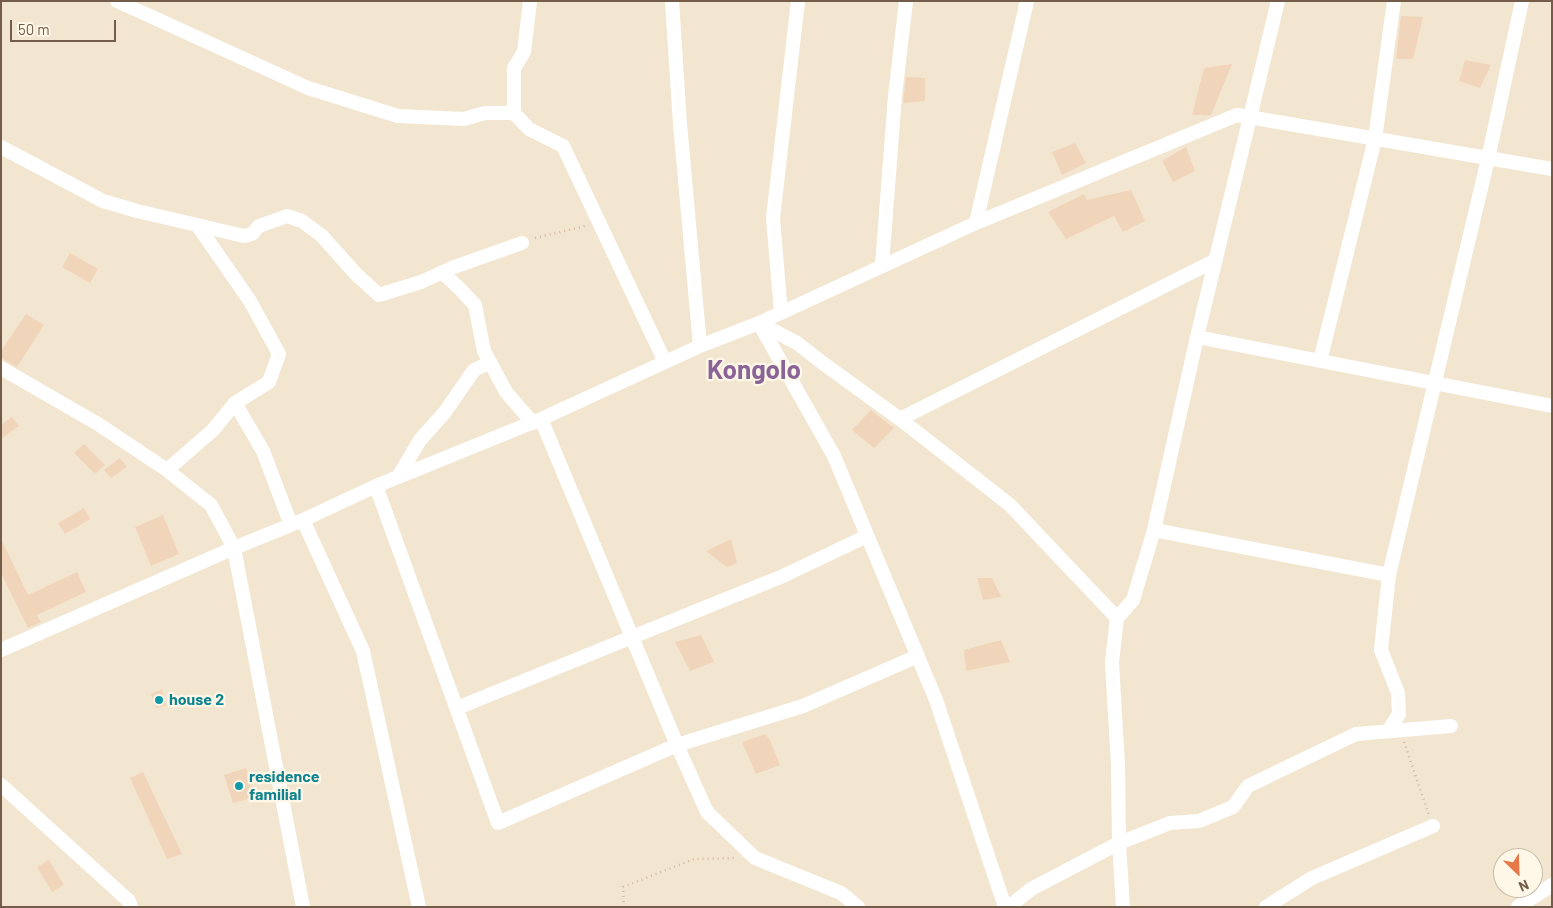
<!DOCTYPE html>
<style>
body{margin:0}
#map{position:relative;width:1553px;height:908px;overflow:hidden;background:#fcf4e2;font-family:Barlow,sans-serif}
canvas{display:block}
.frame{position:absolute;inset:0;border:2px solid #735c49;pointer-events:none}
.north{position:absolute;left:1493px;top:848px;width:50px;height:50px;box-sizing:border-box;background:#fff8e8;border:1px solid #c7baa8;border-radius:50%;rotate:156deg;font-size:14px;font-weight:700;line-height:20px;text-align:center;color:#735c49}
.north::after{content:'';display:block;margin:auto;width:18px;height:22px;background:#e57948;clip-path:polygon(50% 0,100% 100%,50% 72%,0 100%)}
.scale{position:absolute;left:10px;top:20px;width:106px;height:22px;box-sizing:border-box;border:2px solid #735c49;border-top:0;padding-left:6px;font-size:15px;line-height:18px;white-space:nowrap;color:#735c49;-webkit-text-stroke:4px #fff8e8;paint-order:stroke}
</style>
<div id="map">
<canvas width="1553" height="908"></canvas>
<div class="frame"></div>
<div class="north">N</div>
<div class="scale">50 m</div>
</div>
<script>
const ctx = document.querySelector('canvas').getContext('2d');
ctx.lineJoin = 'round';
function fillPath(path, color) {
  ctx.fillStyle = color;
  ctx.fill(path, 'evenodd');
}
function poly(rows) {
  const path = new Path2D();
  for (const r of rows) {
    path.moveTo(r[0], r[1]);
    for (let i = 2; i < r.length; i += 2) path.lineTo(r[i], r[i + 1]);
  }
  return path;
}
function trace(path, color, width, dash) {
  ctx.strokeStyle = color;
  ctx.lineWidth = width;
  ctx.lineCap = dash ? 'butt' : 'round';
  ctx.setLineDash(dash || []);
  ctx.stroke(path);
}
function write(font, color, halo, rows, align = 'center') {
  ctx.font = font + ' Barlow,sans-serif';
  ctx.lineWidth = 4.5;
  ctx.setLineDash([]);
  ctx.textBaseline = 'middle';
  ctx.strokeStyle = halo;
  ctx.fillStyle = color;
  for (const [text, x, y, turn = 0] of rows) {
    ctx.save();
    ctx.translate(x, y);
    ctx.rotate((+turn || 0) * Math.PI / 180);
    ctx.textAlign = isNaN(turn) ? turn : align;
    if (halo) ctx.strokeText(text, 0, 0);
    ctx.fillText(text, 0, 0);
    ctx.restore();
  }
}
const residential = poly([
 [1,1,1552,1,1552,907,1,907],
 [1503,858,1533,858,1533,888,1503,888]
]);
const building = poly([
 [1401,16,1423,17,1413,59,1396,59],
 [1465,60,1491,65,1480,88,1459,81],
 [1232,64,1211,115,1192,115,1204,68],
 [906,77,925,78,925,101,903,103],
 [1075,143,1086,163,1062,175,1052,152],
 [1186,147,1195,171,1173,182,1162,161],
 [1131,190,1145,221,1123,232,1114,216,1066,239,1048,212,1084,194,1087,200],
 [70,253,98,269,90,283,62,267],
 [26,314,44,325,17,367,1,358,1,351],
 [871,410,894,428,874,448,852,430],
 [12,417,19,426,1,439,1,425],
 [84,444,105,465,95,474,74,453],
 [120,458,127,467,111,478,104,470],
 [84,508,90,519,65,534,58,523],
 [163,515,179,554,151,566,135,527],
 [1,539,28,595,77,572,86,592,37,615,41,622,28,628,1,573],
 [731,539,737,563,727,567,706,551],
 [977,578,992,578,1001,597,983,600],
 [701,635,714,662,690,671,675,642],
 [1001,640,1010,662,966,671,964,650],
 [162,689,166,706,156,708,151,694],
 [765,734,770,740,780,765,756,774,742,742],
 [246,768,255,797,233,803,224,775],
 [143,772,182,854,167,859,130,778],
 [49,860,64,885,52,892,37,867]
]);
const path = poly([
 [535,238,585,226],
 [1404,742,1429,815],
 [624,907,623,887,694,859,736,858]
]);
const minor = poly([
 [117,1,308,88,398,116,464,119,485,113,514,113],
 [530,1,524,52,514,68,514,113,529,129,563,146,665,362],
 [672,1,680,124,700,346],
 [1,147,103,201,137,211,244,236,252,234,259,226,287,216,302,221,322,236,356,274,379,295,421,282,454,267,522,243],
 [976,223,1027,1],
 [198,226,250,301,279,354,269,382,235,403,263,451,291,525],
 [882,265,895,96,906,1],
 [442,272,461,290,475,305,484,351,506,392,533,423],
 [781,313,773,218,798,1],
 [759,323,834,456,936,700,1005,907],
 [759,323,797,343,824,364,900,419,1010,505,1117,618],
 [1197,337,1552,406],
 [1320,361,1375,139,1394,1],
 [1,368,98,424,167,470,211,505,234,548,303,907],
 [541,419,677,745,707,812,755,858,841,893,858,907],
 [900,419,1216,260],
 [167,470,213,430,235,403],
 [398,477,420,440,445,412,474,370,489,363],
 [376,486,498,823,677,745,803,706,918,656],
 [303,520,363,651,419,907],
 [1154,530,1389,575],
 [1,650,234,548,303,520,376,486,541,419,700,346,759,323,976,223,1237,115,1552,169],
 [457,708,783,576,867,536],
 [1388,731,1399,714,1398,693,1381,650,1389,575,1488,159,1522,1],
 [1,785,129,901,131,907],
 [1009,907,1031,889,1119,843,1170,823,1199,821,1233,807,1248,786,1356,734,1451,726],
 [1123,907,1119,843,1118,765,1112,662,1117,618,1133,600,1154,530,1197,337,1278,1],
 [1266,907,1312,878,1433,826],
 [1518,907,1552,885]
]);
const markers = [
 [159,700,5,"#0f9aa8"],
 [239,786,5,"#0f9aa8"]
];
const cultureNames = [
 ["house 2",169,700],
 ["residence",249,777],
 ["familial",249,795]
];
const townNames = [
 ["Kongolo",754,370]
];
fillPath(residential, '#f3e6d0');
fillPath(building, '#f1d5ba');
trace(path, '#d5b89d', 2.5, [1, 4]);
trace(minor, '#fff', 14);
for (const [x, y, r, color] of markers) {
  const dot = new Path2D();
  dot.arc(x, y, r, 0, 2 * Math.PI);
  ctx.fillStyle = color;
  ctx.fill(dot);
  trace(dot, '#fff8e8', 2);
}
write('bold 16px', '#0d838f', '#fff8e8', cultureNames, 'left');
write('bold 26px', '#8a6496', '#fff8e8', townNames);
</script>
